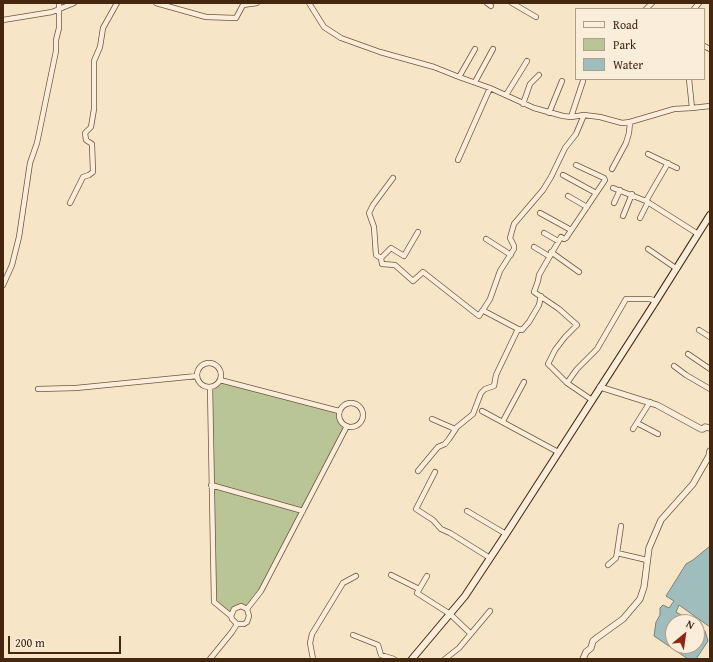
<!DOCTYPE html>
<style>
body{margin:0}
#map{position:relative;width:713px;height:662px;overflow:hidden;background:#f7e5c7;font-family:"Gentium Book Plus",serif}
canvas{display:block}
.frame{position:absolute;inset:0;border:4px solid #44270e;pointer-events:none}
.legend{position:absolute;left:575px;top:8px;width:130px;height:72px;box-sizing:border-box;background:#faeedb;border:1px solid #b19e89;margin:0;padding:5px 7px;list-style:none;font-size:12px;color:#44270e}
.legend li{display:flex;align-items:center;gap:8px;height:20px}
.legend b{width:20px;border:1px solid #b19e89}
.north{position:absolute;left:665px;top:614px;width:40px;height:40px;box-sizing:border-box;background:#faeedb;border:1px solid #b19e89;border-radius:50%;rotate:29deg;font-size:11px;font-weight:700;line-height:16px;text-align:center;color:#44270e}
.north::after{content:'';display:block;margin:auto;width:14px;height:18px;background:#8f2418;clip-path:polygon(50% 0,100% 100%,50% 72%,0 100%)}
.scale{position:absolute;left:8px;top:636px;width:113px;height:18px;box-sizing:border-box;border:2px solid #44270e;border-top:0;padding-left:5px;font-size:12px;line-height:14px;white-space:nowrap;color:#44270e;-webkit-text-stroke:3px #faeedb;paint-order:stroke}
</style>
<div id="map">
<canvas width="713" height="662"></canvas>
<div class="frame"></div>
<ul class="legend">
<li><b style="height:5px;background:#faeedb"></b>Road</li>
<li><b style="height:11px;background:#bac597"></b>Park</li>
<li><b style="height:11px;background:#a0bdbe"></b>Water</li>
</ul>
<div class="north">N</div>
<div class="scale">200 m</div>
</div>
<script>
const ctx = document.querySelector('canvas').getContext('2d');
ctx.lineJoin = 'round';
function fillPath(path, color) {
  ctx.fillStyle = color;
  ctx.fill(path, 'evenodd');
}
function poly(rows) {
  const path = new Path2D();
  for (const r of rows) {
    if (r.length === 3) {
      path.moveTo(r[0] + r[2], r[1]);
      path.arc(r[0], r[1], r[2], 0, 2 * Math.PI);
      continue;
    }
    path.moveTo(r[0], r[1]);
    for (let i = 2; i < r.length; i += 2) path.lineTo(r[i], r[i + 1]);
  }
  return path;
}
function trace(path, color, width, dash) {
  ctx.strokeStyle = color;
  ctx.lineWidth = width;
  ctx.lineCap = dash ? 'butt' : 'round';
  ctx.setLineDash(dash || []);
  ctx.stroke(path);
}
const green = poly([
 [220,380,339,411,340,420,347,426,261,591,247,609,237,607,231,616,214,602,210,387,214,386]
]);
const water = poly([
 [710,546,710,627,679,605,676,612,693,622,673,622,673,646,697,646,697,625,705,631,708,641,696,659,688,659,654,636,656,622,660,615,660,608,663,605,669,608,674,601,666,596,686,564,693,560,710,546]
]);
const minor = poly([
 [156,3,206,17,236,18,243,5,257,3],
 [309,3,324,27,341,38,380,52,434,67,459,77,490,88,534,108,563,116,571,117,584,115,600,117,622,123,630,122,674,109,692,108,710,106],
 [487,3,491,6],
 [512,3,536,17],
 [646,9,652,3],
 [694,9,699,3],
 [3,20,52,12,74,3],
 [704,46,710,49],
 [459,77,475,49],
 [689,79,692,108],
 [475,82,493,49],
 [506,95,527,61],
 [523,104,530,84,539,75],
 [549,113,562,81],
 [571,117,583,81],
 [648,154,677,168],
 [458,160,490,88],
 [576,165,604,178,605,180,566,238,564,239,561,237,539,275,538,281,534,292,559,309,577,325,565,337,555,350,548,364,567,383,592,400],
 [612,169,626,143,629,133,630,122],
 [563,175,596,193],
 [393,178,373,205,369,213,374,227,376,255,381,258,382,264,395,265,413,281,423,272,479,316,482,311,484,311,518,329],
 [613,188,646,201,698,234],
 [568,196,587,207],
 [646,201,668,163],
 [70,203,83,177,89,175,93,172,92,144,86,140,85,133,91,127,94,109,94,61,100,47,103,28,117,3],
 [614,203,620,190],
 [540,213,571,230],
 [623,216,632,194],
 [640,218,648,202],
 [544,233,558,241],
 [486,239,511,255],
 [534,247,549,256],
 [648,249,677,269],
 [551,252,579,272],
 [381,258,391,248,404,256,418,232],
 [3,285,12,265,19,237,30,163,37,143,56,51,56,40,59,28,59,3],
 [483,310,490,299,500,271,514,249,514,246,510,238,514,224,543,190,551,177,565,148,576,134,584,115],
 [699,330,710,337],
 [688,354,710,369],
 [209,375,12],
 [674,366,686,375,710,389],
 [220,380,339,411],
 [567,383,577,369,597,349,626,299,650,299,656,301],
 [210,387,214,602,231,616,232,619,237,624,244,624,247,622,249,616,247,609,241,606,234,609,231,616],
 [38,389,76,388,197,376],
 [351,415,12],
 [482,411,558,452],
 [432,419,455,429],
 [503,421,524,382],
 [637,423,658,434],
 [633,429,650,402],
 [418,471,438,447,445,444,449,439,457,427,473,414,481,393,485,389,494,386,496,375,518,329,522,330,529,322,539,305,541,296],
 [435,472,416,509,433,520,441,529,450,533,490,558],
 [211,485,303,511],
 [467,511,506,534],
 [621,526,617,553,647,560],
 [608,565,616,558,617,553],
 [391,575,419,589],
 [427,576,417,593,450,614,471,634],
 [247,609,261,591,347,426],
 [353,635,378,645,381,655,394,659],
 [210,659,232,632,237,624],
 [313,659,310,643,312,634,343,583,356,576],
 [445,659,459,648,490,611]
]);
const tertiary = poly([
 [600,387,657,405,701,429,703,429,705,427,710,428],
 [583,659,586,652,591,648,593,641,598,637,623,619,640,599,644,587,649,548,661,520,693,484,709,456,710,451]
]);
const secondary = poly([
 [412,659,465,596,506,534,656,301,710,215]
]);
fillPath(green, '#bac597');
fillPath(water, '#a0bdbe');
trace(water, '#7b8178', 1);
trace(minor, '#71563c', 6);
trace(tertiary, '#71563c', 7);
trace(secondary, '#44270e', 8);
trace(minor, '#faeedb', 4.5);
trace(tertiary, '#faeedb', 5.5);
trace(secondary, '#faeedb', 6);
</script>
